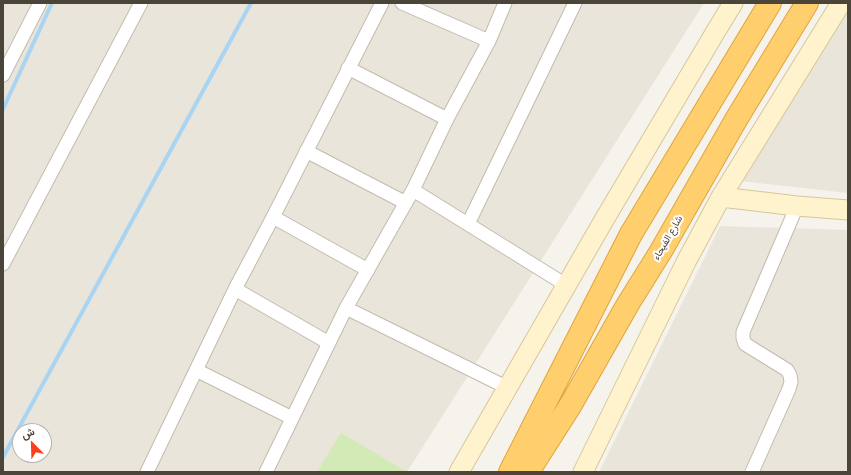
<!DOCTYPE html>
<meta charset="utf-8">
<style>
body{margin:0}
#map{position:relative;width:851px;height:475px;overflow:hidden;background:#f6f3ec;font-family:Manrope,Vazirmatn,sans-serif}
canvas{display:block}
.frame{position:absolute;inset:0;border:4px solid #4b4439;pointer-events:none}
.north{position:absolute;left:12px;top:423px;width:40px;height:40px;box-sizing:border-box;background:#fff;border:1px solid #b7b4b0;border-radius:50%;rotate:337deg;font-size:11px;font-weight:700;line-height:16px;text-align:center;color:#4b4439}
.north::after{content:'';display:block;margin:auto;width:14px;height:18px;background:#fc3f1d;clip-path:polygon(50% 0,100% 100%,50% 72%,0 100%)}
</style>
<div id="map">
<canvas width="851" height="475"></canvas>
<div class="frame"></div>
<div class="north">ش</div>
</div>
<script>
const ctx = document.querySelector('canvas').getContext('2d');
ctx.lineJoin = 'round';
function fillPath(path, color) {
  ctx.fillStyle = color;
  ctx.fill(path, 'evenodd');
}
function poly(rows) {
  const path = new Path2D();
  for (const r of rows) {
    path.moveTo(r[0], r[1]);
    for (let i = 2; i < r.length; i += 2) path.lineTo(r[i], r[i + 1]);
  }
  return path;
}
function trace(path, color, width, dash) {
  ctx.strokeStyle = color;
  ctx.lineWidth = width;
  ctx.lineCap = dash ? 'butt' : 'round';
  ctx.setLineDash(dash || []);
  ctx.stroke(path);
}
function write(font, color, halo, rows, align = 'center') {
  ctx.font = font + ' Manrope,Vazirmatn,sans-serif';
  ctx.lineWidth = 4;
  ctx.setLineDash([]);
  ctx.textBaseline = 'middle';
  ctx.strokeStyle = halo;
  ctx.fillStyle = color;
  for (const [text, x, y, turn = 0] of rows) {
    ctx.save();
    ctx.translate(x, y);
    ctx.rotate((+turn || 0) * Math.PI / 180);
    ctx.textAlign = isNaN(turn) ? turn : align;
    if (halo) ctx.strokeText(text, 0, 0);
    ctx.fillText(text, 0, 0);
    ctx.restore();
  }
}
const residential = poly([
 [3,3,704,3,407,472,3,472],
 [20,431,44,431,44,455,20,455],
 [848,3,848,193,740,181],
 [720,226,848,230,848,472,599,472]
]);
const green = poly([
 [341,433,407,472,317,472]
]);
const stream = poly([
 [3,109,52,3],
 [3,457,251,3]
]);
const street = poly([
 [402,3,489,41],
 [348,68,447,119],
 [3,75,40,3],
 [306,151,406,203],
 [413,190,566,285],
 [273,217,368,270],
 [468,224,575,3],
 [3,264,141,3],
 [235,289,329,343],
 [346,308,508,388],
 [196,370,292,418],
 [147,472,235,289,273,217,382,3],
 [266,472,346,308,413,190,447,119,489,41,505,3],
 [752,472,789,389,791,382,790,375,787,370,745,344,743,338,743,332,797,206]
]);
const secondary = poly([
 [721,197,797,206,848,210],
 [459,472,604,220,716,31,733,3],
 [583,472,686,262,721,197,841,3]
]);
const highway = poly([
 [510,472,631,234,770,3],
 [528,472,570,406,628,304,661,251,737,118,807,3]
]);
const streetNames = [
 ["شارع الفيحاء",668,238,-60]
];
fillPath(residential, '#eae5da');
fillPath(green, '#d2eab5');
trace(stream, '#a9d4f2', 4);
trace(street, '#c2bbae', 15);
trace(secondary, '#d6c79b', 21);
trace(highway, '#e0a43c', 24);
trace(street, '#fff', 13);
trace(secondary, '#fff3cd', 19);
trace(highway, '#ffcf6e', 22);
write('10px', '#4b4439', '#fff', streetNames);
</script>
